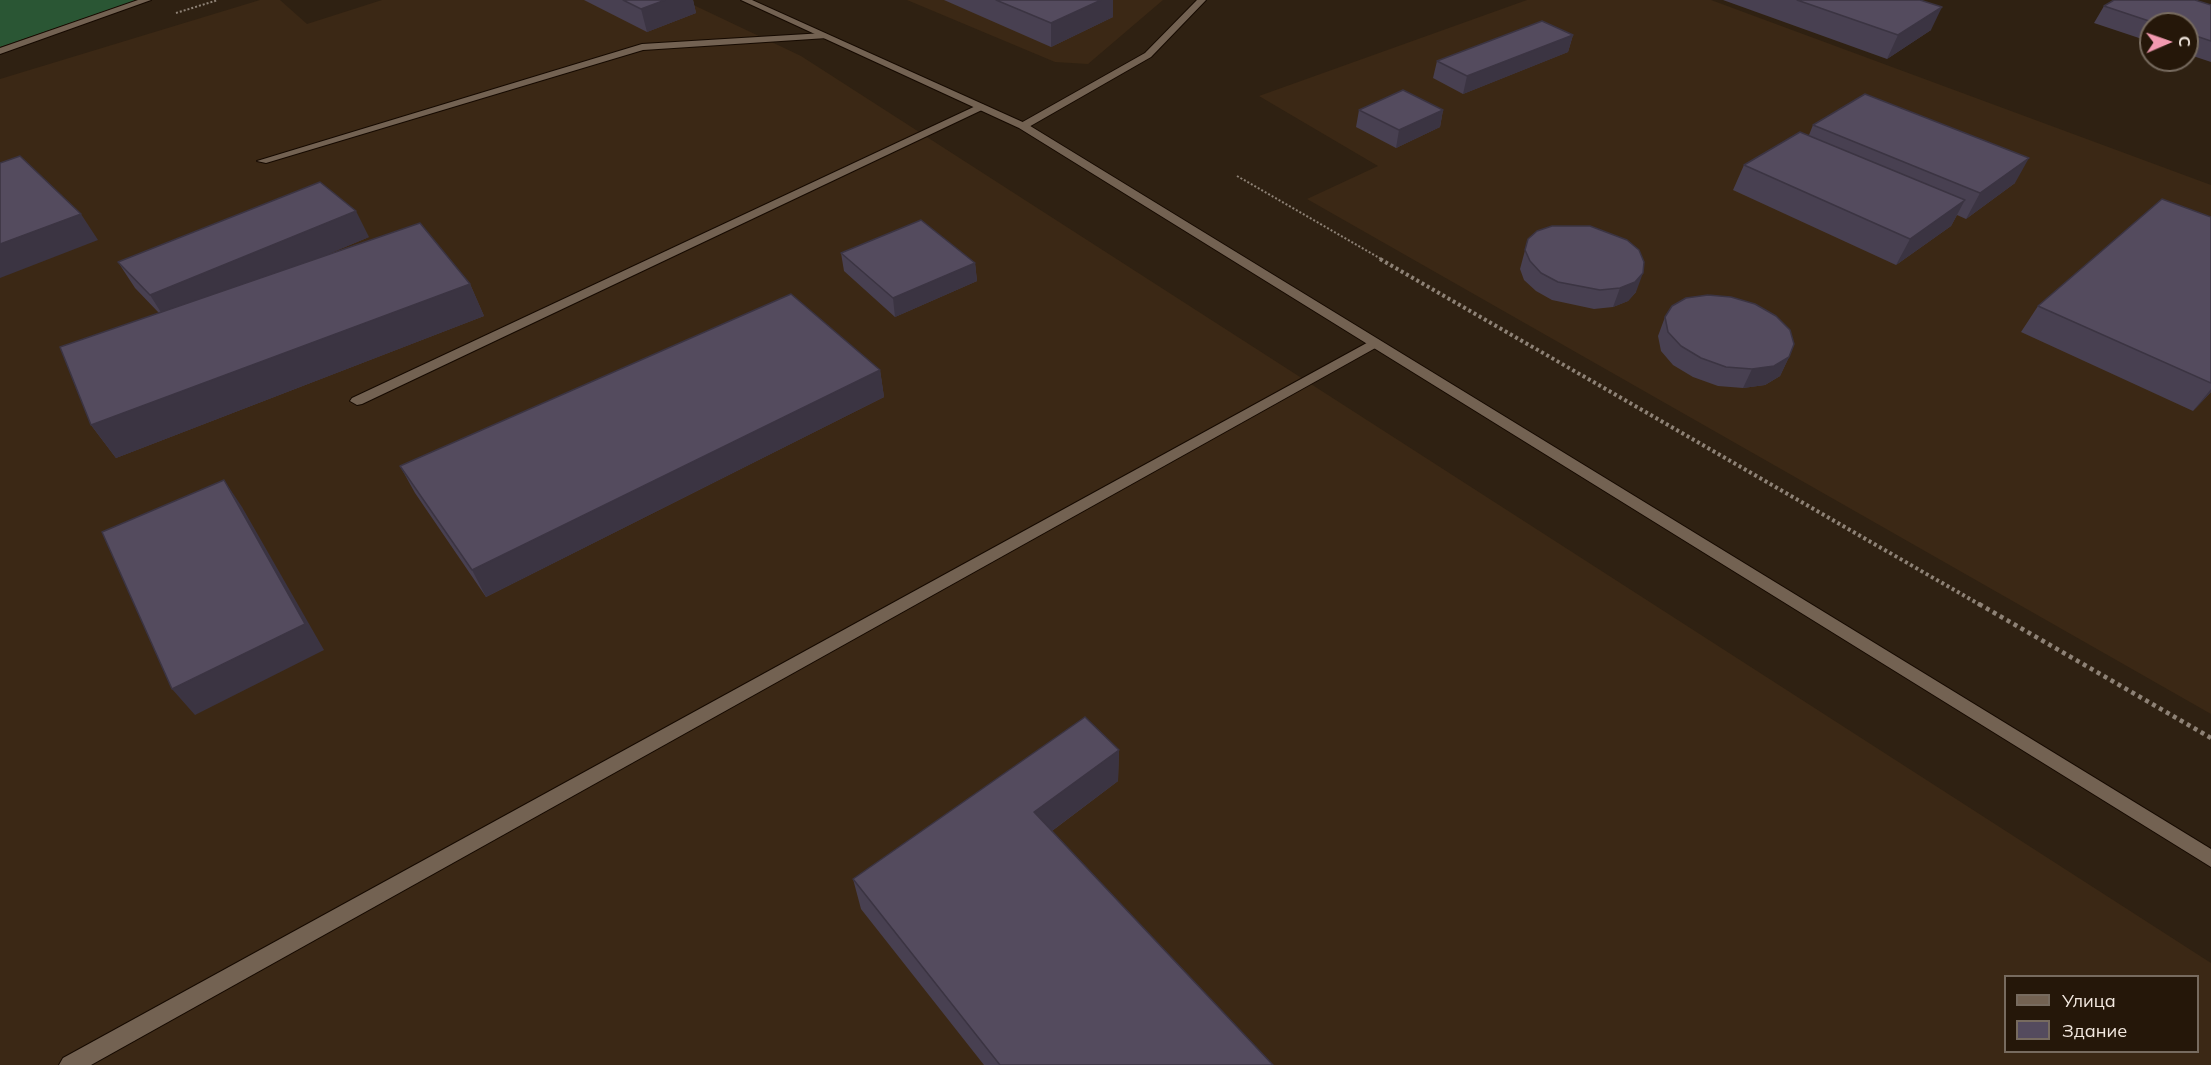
<!DOCTYPE html>
<meta charset="utf-8">
<style>
body{margin:0}
#map{position:relative;width:2211px;height:1065px;overflow:hidden;background:#2f2112;font-family:Mulish,sans-serif}
canvas{display:block}
.legend{position:absolute;left:2004px;top:975px;width:195px;height:78px;box-sizing:border-box;background:#251709;border:2px solid #776b5f;margin:0;padding:8px 10px;list-style:none;font-size:18px;color:#f3e9e0}
.legend li{display:flex;align-items:center;gap:12px;height:30px}
.legend b{width:30px;border:2px solid #776b5f}
.north{position:absolute;left:2139px;top:12px;width:60px;height:60px;box-sizing:border-box;background:#251709;border:2px solid #776b5f;border-radius:50%;rotate:88deg;font-size:16px;font-weight:700;line-height:24px;text-align:center;color:#f3e9e0}
.north::after{content:'';display:block;margin:auto;width:21px;height:27px;background:#f29ab0;clip-path:polygon(50% 0,100% 100%,50% 72%,0 100%)}
</style>
<div id="map">
<canvas width="2211" height="1065"></canvas>
<ul class="legend">
<li><b style="height:8px;background:#736252"></b>Улица</li>
<li><b style="height:16px;background:#544b5e"></b>Здание</li>
</ul>
<div class="north">С</div>
</div>
<script>
const ctx = document.querySelector('canvas').getContext('2d');
ctx.lineJoin = 'round';
function fillPath(path, color) {
  ctx.fillStyle = color;
  ctx.fill(path, 'evenodd');
}
function poly(rows) {
  const path = new Path2D();
  for (const r of rows) {
    path.moveTo(r[0], r[1]);
    for (let i = 2; i < r.length; i += 2) path.lineTo(r[i], r[i + 1]);
  }
  return path;
}
function trace(path, color, width, dash) {
  ctx.strokeStyle = color;
  ctx.lineWidth = width;
  ctx.lineCap = dash ? 'butt' : 'round';
  ctx.setLineDash(dash || []);
  ctx.stroke(path);
}
const built = poly([
 [260,0,280,0,307,24,382,0,683,0,801,56,2211,963,2211,1065,0,1065,0,79],
 [2006,976,2198,976,2198,1052,2006,1052],
 [907,0,1163,0,1088,64,1055,62],
 [1527,0,1711,0,2211,185,2211,714,1307,199,1378,166,1259,96]
]);
const green = poly([
 [0,0,137,0,0,47]
]);
const pathFar2 = poly([
 [176,13,218,0],
 [1237,176,1383,260]
]);
const pathFar1 = poly([
 [1380,259,1982,606]
]);
const path = poly([
 [1979,604,2211,738]
]);
const service = poly([
 [1197,0,1206,0,1151,57,1027,128,1019,128,1019,124,1145,53,1197,0],
 [824,33,829,36,827,38,643,50,266,163,257,161,642,44,824,33],
 [980,104,984,105,984,109,362,404,357,405,350,401,352,398,980,104],
 [1374,339,1379,340,1380,343,1379,346,91,1065,59,1065,63,1058,1374,339]
]);
const minor = poly([
 [138,0,151,0,0,54,0,48,138,0],
 [741,0,752,0,1027,124,2211,849,2211,867,1019,128,741,0]
]);
const wall = poly([
 [584,0,693,0,696,13,647,32],
 [944,0,1113,0,1113,17,1051,47],
 [1723,0,1920,0,1931,30,1887,59],
 [2211,5,2211,62,2187,54,2187,24,2151,24,2151,42,2094,23,2104,6],
 [1573,35,1568,52,1463,94,1433,78,1437,61],
 [1359,110,1443,110,1440,127,1396,148,1356,127],
 [1813,125,2015,183,1966,219,1957,215,1951,226,1896,265,1733,190,1744,165,1809,135],
 [2211,217,2211,392,2193,411,2021,332,2038,306],
 [369,237,321,257,470,284,484,316,116,458,91,425,159,313,135,288,118,262],
 [1528,239,1636,292,1628,301,1613,307,1594,309,1552,300,1536,291,1524,280,1520,269],
 [841,253,975,263,977,281,895,317,844,271],
 [1665,317,1789,357,1780,376,1765,385,1743,388,1718,386,1693,377,1673,365,1661,351,1658,336],
 [880,370,884,397,486,597,415,493,400,466],
 [1119,750,1118,781,1052,831,1273,1065,984,1065,861,909,853,879]
]);
const shadedWall = poly([
 [665,0,693,0,696,13,647,32,641,9],
 [1101,0,1113,0,1113,17,1051,47,1051,23],
 [1942,7,1931,30,1887,59,1898,35],
 [1573,35,1568,52,1463,94,1467,76],
 [1443,110,1440,127,1396,148,1399,130],
 [2029,158,2015,183,1966,219,1980,193],
 [1965,200,1951,226,1896,265,1910,239],
 [356,211,369,237,167,322,150,295],
 [81,214,98,240,0,278,0,244],
 [975,263,977,281,895,317,893,298],
 [1643,273,1636,292,1628,301,1613,307,1620,288],
 [470,284,484,316,116,458,91,425],
 [1789,357,1780,376,1765,385,1743,388,1752,369],
 [880,370,884,397,486,597,472,570],
 [2211,389,2211,392,2193,411],
 [224,480,242,507,324,650,195,715,172,689],
 [1119,750,1118,781,1037,842,1034,812]
]);
const building = poly([
 [623,0,665,0,641,9,623,0],
 [996,0,1101,0,1051,23,996,0],
 [1797,0,1920,0,1942,7,1898,35,1797,0],
 [2114,0,2195,0,2211,5,2211,41,2187,33,2187,24,2158,24,2104,6,2114,0],
 [1542,21,1573,35,1467,76,1437,61,1542,21],
 [1403,90,1443,110,1399,130,1359,110,1403,90],
 [1865,94,2029,158,1980,193,1813,125,1865,94],
 [1800,132,1965,200,1910,239,1744,165,1800,132],
 [20,156,81,214,0,244,0,163,20,156],
 [320,182,356,211,150,295,118,262,320,182],
 [2162,199,2211,217,2211,383,2038,306,2162,199],
 [921,220,975,263,893,298,841,253,921,220],
 [420,223,470,284,91,425,60,347,420,223],
 [1552,226,1590,226,1627,240,1639,250,1644,262,1643,273,1635,282,1620,288,1600,290,1558,282,1541,273,1530,261,1525,250,1528,239,1537,231,1552,226],
 [791,294,880,370,472,570,400,466,791,294],
 [1708,295,1731,297,1755,304,1776,316,1790,330,1794,344,1789,357,1774,366,1752,369,1726,367,1701,358,1681,346,1668,332,1665,317,1672,306,1686,298,1708,295],
 [224,480,305,624,172,689,102,532,224,480],
 [1085,717,1119,750,1034,812,1273,1065,1000,1065,853,879,1085,717]
]);
fillPath(built, '#3b2815');
fillPath(green, '#2a5634');
trace(service, '#160a01', 2);
trace(minor, '#160a01', 2);
trace(pathFar2, '#8e8276', 2, [2, 2]);
trace(pathFar1, '#8e8276', 4, [3, 3]);
trace(path, '#8e8276', 4.5, [4, 4]);
fillPath(service, '#736252');
fillPath(minor, '#736252');
fillPath(wall, '#484051');
fillPath(shadedWall, '#3b3442');
fillPath(building, '#544b5e');
trace(building, '#3b3442', 1.5);
</script>
